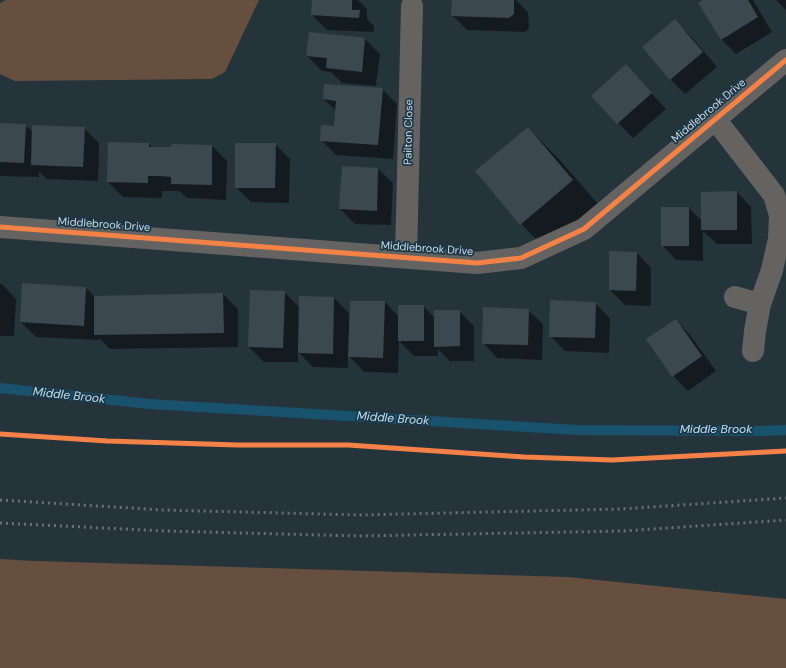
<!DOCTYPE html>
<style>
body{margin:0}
canvas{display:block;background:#25333b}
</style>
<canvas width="786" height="668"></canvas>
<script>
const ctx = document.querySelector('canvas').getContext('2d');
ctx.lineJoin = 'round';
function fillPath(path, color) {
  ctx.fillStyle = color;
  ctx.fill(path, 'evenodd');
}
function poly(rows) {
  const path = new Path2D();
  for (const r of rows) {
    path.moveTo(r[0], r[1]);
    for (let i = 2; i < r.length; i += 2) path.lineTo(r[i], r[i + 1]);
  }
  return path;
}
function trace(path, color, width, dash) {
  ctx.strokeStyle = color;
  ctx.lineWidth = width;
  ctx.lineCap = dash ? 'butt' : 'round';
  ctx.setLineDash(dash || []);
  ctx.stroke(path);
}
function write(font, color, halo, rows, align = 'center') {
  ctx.font = font + ' "DM Sans",sans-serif';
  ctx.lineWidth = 3.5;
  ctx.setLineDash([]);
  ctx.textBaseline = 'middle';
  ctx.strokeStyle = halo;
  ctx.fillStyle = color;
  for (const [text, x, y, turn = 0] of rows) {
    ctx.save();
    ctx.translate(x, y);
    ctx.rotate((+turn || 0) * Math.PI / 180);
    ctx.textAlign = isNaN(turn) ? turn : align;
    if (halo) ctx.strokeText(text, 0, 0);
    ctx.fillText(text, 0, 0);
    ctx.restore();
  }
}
const green = poly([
 [6,0,259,0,225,72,212,79,15,81,0,74,0,3],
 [0,559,35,561,568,577,786,599,786,668,0,668]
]);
const shadow = poly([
 [313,0,358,0,367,9,367,19,374,26,374,32,327,30,312,15],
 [453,0,516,0,528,12,529,29,525,32,467,30,452,15],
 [705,0,753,0,772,32,736,54,721,39],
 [776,0,786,0,786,10],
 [675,21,690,35,717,67,685,94,670,79],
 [365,39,380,54,376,86,342,83,331,72,322,71,307,56],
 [626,66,666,109,633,138,593,96],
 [382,89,397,104,393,159,336,155,321,140,335,127,336,111,324,99],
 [0,123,25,125,33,132,84,128,99,143,98,181,47,179,39,172,39,177,0,176],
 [528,128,559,159,604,211,552,255,521,224],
 [149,144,152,148,173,148,172,145,212,146,227,161,226,200,187,198,179,191,162,191,162,198,123,197,108,182],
 [275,144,290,159,289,203,251,202,236,187],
 [342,167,378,169,393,183,391,225,355,224,340,209],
 [737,192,751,207,752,244,717,244,703,231,703,261,676,260,662,245,689,208,702,221],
 [637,253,651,268,651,306,625,305,610,290],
 [0,284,2,284,16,299,14,336,0,336],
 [23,285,86,288,95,297,223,294,238,309,238,347,110,349,99,338,99,340,36,337,21,322],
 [284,292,300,308,334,298,350,314,385,302,399,317,423,306,435,318,459,311,474,326,474,361,450,361,438,349,438,356,414,356,399,341,398,373,364,372,348,355,348,368,313,367,298,352,298,362,264,362,249,347],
 [595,303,610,318,609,353,565,351,550,336],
 [528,310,543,324,542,360,497,358,483,343],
 [676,320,690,335,716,371,688,391,673,376]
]);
const stream = poly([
 [0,388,150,404,577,430,760,431,786,430]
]);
const building = poly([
 [312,0,352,0,352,10,360,10,359,18,311,15],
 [452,0,514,0,514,14,509,18,451,16],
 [703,0,748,0,758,17,721,40,698,3],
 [675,19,703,52,670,80,642,47],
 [309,32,365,38,362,72,326,68,327,58,306,56],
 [626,64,652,93,617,124,591,96],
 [324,84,383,88,378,145,320,141,321,125,334,126,336,101,323,99],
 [0,123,26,124,24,163,0,162],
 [32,125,85,127,83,167,31,165],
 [528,127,573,180,520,225,475,171],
 [108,142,149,143,149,147,172,147,171,144,212,145,212,185,171,184,171,177,160,176,148,176,148,183,107,182],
 [235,143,276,143,275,188,235,188],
 [342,166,378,168,377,211,339,209],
 [737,191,737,230,701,230,701,192],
 [661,207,689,207,689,246,661,246],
 [609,251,637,252,636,291,609,290],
 [22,283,86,287,84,326,20,322],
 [250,290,285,291,283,348,248,347],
 [223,293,224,333,94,335,94,296],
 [299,296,334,297,333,354,298,353],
 [550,300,596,302,595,338,549,337],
 [350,301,385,301,383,358,348,357],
 [398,305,424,305,424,341,398,341],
 [483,307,529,309,528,345,482,344],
 [434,310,460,310,460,346,434,347],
 [676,319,702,356,672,377,646,339]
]);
const street = poly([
 [715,119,774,195,780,215,779,239,772,270,760,304,755,331,753,351],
 [0,227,477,263,521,258,584,229,786,60],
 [406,257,412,6],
 [735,297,760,304]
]);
const rail = poly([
 [0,500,163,510,359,515,621,509,786,498],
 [0,523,165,531,359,536,623,531,786,520]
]);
const cycleway = poly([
 [0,227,477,263,521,258,584,229,786,60],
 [0,434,107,441,238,445,348,445,524,457,612,460,786,451]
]);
const streetNames = [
 ["Middlebrook Drive",709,111,-40],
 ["Pailton Close",409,132,-89],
 ["Middlebrook Drive",104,225,4],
 ["Middlebrook Drive",427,249,4]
];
const waterNames = [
 ["Middle Brook",69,396,6],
 ["Middle Brook",393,419,4],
 ["Middle Brook",716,430]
];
fillPath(green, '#664f3e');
fillPath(shadow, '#0007');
trace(stream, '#18526d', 10);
fillPath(building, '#3c484f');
trace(street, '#656362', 22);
trace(rail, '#6c7072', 3, [2, 4]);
trace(cycleway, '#f48246', 5);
write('11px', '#cddce6', '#1b3645', streetNames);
write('italic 12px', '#c0e1f3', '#1b3645', waterNames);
</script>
